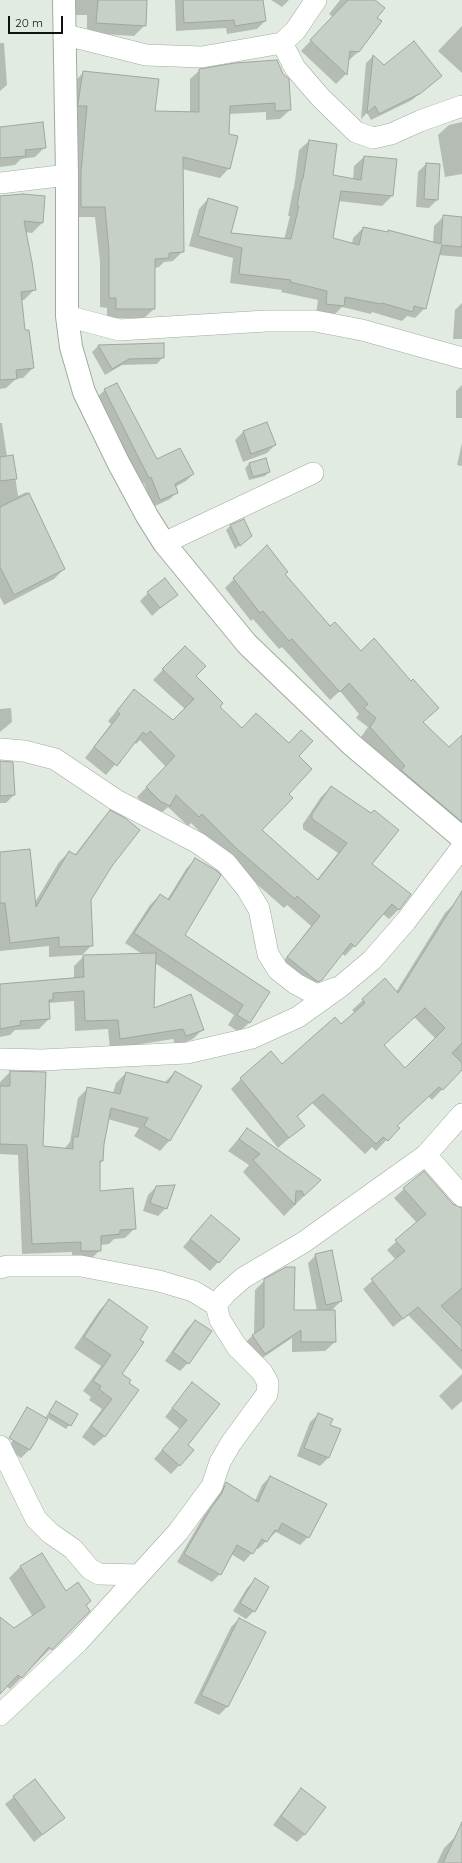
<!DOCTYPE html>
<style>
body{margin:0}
#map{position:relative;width:462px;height:1863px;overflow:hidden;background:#e2ebe2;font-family:Quicksand,sans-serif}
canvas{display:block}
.scale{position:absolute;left:8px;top:16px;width:55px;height:18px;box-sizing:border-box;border:2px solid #0f120f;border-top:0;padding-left:5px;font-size:12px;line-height:14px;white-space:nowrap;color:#0f120f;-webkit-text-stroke:3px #e2ebe2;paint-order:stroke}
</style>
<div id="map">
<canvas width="462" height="1863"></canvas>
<div class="scale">20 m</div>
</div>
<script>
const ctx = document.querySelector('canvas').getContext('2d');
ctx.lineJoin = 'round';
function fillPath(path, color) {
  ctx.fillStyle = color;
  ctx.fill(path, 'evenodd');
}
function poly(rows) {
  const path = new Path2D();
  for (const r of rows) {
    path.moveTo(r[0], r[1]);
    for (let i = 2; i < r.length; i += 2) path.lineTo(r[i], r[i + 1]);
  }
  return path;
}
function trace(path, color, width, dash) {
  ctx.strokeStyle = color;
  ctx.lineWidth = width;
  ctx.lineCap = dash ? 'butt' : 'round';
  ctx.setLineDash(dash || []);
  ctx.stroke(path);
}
const shadow = poly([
 [72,0,146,0,145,25,134,36,87,33,87,15,71,15],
 [175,0,262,0,265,21,257,29,227,34,226,28,176,31],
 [271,0,289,0,282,7],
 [340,0,373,0,376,18,358,52,347,62,346,74,336,84,301,51,333,17,329,14],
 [462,26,462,73,438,51],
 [0,43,4,43,7,85,0,91],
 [373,56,384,67,441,76,412,100,371,120,367,113,361,119,366,63],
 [235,64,290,110,280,119,266,120,266,112,229,114,229,168,220,178,182,169,183,251,173,261,164,262,159,267,154,268,154,309,144,318,107,318,107,308,100,307,100,262,95,217,72,217,72,183,78,115,69,115,74,82,84,72,154,112,190,113,190,79,200,70],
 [462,122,462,174,445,177,438,135,449,125],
 [0,128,45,147,35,157,21,159,15,165,0,167],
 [309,141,332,176,353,180,354,166,364,157,392,196,382,206,338,201,332,239,352,244,353,238,363,228,387,233,389,231,433,243,434,226,444,216,462,218,462,257,438,255,425,308,415,318,407,316,402,321,372,312,371,314,342,307,333,316,316,314,318,300,281,292,282,290,230,283,233,258,189,246,199,209,208,199,230,233,284,240,290,216,288,216,293,190,294,188,299,150],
 [426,164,437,200,429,208,416,207,418,172],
 [0,197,42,223,32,233,25,232,34,290,24,300,21,300,24,332,33,368,23,378,16,379,6,388,0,389],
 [462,303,462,339,453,339,455,310],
 [98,346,163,357,157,364,122,365,105,375,92,352],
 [116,384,157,461,193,474,186,481,175,487,177,492,170,499,153,507,144,483,142,484,97,397,105,390],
 [462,385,462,418,456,418,456,391],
 [0,423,2,423,7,457,12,456,18,496,27,492,64,569,54,579,4,605,0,597],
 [243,432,275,445,267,453,243,462,235,440],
 [462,443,462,466,457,465],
 [265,459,269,472,265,476,249,480,245,468,249,464],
 [244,520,247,540,235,549,226,530,230,526],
 [267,546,284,574,329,628,422,723,449,749,462,736,462,840,396,776,361,737,368,727,356,718,359,714,340,691,330,700,282,647,279,649,253,619,251,621,225,588],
 [148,593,176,594,152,616,140,601],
 [175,657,195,676,218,707,241,729,256,714,297,756,288,794,261,830,316,881,338,853,303,829,303,824,321,797,331,787,371,864,399,909,389,919,383,914,345,956,342,953,311,990,278,968,311,926,287,905,284,908,227,858,191,823,188,826,168,807,159,815,150,810,137,797,166,767,140,740,136,744,134,742,106,775,85,758,111,724,108,721,134,690,173,721,185,709,153,680],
 [11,708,12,722,0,732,0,709],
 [0,762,14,795,6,803,0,803],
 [110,812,111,866,90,900,92,945,82,955,49,957,49,946,0,951,0,853,34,904,59,862,69,852,74,856,100,822],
 [195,859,183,936,269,992,249,1023,239,1032,228,1025,234,1015,155,963,153,1009,203,1029,193,1039,176,1046,173,1039,110,1049,108,1029,75,1031,74,1001,48,1003,49,1019,39,1029,15,1030,10,1035,0,1037,0,985,74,978,74,966,84,956,142,954,125,943,150,905,160,895,167,900,186,869],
 [455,903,462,907,462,1069,432,1100,428,1096,396,1126,398,1128,376,1151,372,1147,365,1154,312,1103,297,1117,303,1126,278,1148,231,1089,241,1079,282,1066,341,1026,355,1013,352,1010,385,980,396,992,445,913],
 [414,1017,436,1039,405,1069,383,1045],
 [10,1072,42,1146,64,1149,70,1142,78,1098,88,1088,113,1093,116,1083,126,1073,164,1083,175,1072,169,1141,160,1151,134,1136,139,1128,108,1119,103,1144,102,1161,99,1164,99,1192,135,1228,125,1238,114,1239,109,1244,100,1245,100,1250,90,1260,72,1260,72,1252,22,1254,18,1155,0,1154,0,1082],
 [247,1129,309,1191,284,1216,243,1172,249,1165,228,1151],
 [156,1187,166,1208,158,1216,143,1211,148,1195],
 [404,1189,462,1210,462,1370,408,1315,393,1327,363,1289,396,1260,387,1250,417,1223,394,1198],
 [203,1224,238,1240,210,1271,183,1247],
 [316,1255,341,1301,331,1311,335,1342,325,1351,292,1352,292,1338,255,1363,243,1345,254,1334,255,1290,265,1280,293,1311,317,1311,308,1263],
 [109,1300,121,1374,105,1436,94,1446,82,1437,102,1409,89,1400,91,1397,83,1391,101,1366,74,1348,99,1311],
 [195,1321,188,1363,180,1371,165,1361,187,1329],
 [462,1374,462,1401,452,1410,439,1396],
 [192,1383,187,1445,193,1451,171,1474,154,1459,180,1429,165,1417],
 [56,1402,77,1415,66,1429,48,1418,29,1450,21,1458,8,1449,25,1419,45,1418],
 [319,1414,329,1425,340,1430,328,1458,320,1466,297,1456,310,1422],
 [270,1477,308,1537,300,1545,276,1532,258,1549,256,1548,244,1562,231,1554,220,1574,212,1582,177,1562,203,1517,214,1502,218,1492,226,1484,255,1501,262,1485],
 [42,1554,66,1592,90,1601,86,1606,89,1610,10,1689,6,1686,0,1693,0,1618,14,1630,33,1617,9,1578,20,1567],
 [255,1580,254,1611,246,1619,233,1611,247,1588],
 [239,1619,228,1706,219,1715,194,1703,231,1627],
 [35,1780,63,1818,34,1842,5,1804],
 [301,1790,305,1834,297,1842,273,1825,293,1798],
 [456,1836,462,1838,462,1863,437,1863,444,1848]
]);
const building = poly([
 [98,0,147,0,146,26,96,23,98,0],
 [183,0,263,0,266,21,235,26,234,20,184,23,183,0],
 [348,0,375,0,385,8,377,18,382,21,359,52,350,51,347,75,310,40,348,0],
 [414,41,442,76,421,93,379,114,375,106,367,113,373,55,384,65,414,41],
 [277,60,283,74,289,79,291,110,275,111,275,103,230,106,229,134,238,136,230,169,183,157,184,252,169,253,169,258,155,259,155,309,116,309,116,298,109,298,109,252,105,207,81,207,81,172,87,106,78,106,78,103,83,71,159,79,155,111,199,112,199,69,235,63,277,60],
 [43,122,46,148,25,150,26,156,0,158,0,127,43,122],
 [309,140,337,144,333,175,361,180,364,156,397,159,393,196,341,191,333,238,359,245,363,227,388,232,388,230,441,244,443,215,462,217,462,244,461,247,442,245,426,309,414,306,413,312,382,303,381,304,345,297,344,306,326,304,327,291,290,282,291,280,239,274,242,248,198,236,208,198,238,207,231,233,291,239,299,206,297,206,302,179,303,179,309,140],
 [426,163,440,164,438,200,424,199,426,163],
 [23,194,45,196,43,223,24,221,32,262,36,290,21,292,25,330,29,330,34,368,16,370,17,379,0,380,0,196,23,194],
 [164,343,164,358,129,359,112,369,98,345,164,343],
 [117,383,157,459,180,448,194,474,175,484,178,493,160,500,151,477,149,478,104,389,117,383],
 [267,422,276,445,251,454,243,431,267,422],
 [13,455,17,479,0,481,0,457,13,455],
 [266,458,270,472,253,477,249,463,266,458],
 [29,493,65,569,14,595,0,567,0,507,29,493],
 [244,519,252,536,240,546,230,525,244,519],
 [267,545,288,572,285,574,330,626,335,622,361,651,374,638,411,681,413,679,439,708,423,722,449,747,462,735,462,822,401,770,405,766,370,727,376,718,364,708,368,704,349,683,340,692,292,639,289,641,263,611,260,613,233,578,267,545],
 [165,578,178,595,160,608,147,592,165,578],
 [185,646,206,666,196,676,223,703,220,707,242,728,256,713,289,743,301,730,313,741,299,756,312,769,289,794,293,798,262,830,318,880,347,843,312,819,312,814,331,786,371,813,374,810,399,830,372,864,411,894,399,910,392,904,355,947,351,943,322,980,318,982,287,957,320,916,297,896,295,899,236,848,202,814,199,817,176,795,170,806,160,801,146,787,175,756,150,731,147,735,143,732,117,766,94,747,120,714,117,711,134,689,173,720,194,699,162,669,185,646],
 [0,761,13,762,15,795,0,796,0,761],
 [110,810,125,818,140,830,112,866,91,900,93,946,59,947,59,937,10,943,5,903,0,903,0,852,30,849,36,907,69,851,76,855,110,810],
 [195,858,217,871,221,875,185,935,270,992,250,1023,237,1015,243,1005,134,933,160,894,169,900,195,858],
 [462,891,462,1043,452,1053,462,1063,462,1070,443,1090,439,1087,397,1126,400,1128,388,1141,383,1137,376,1144,323,1094,297,1116,305,1126,289,1138,240,1078,271,1051,282,1064,335,1017,341,1024,365,1003,362,999,385,978,398,993,462,891],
 [425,1008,445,1028,405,1068,384,1045,425,1008],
 [156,953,154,1008,191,994,204,1030,186,1036,183,1029,120,1039,118,1020,85,1021,84,991,53,993,53,1000,49,1000,50,1019,20,1021,21,1025,0,1029,0,984,84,977,83,955,156,953],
 [10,1071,46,1072,43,1146,73,1149,73,1137,78,1137,87,1087,120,1094,126,1072,168,1083,175,1071,202,1086,170,1141,144,1126,148,1118,111,1108,104,1144,103,1161,100,1161,100,1191,133,1188,136,1229,120,1230,120,1234,101,1236,101,1251,81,1251,81,1242,32,1244,27,1145,0,1144,0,1086,10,1086,10,1071],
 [247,1128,321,1180,304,1196,302,1191,296,1191,295,1205,253,1160,260,1154,239,1139,247,1128],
 [424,1171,453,1204,462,1208,462,1288,441,1306,462,1327,462,1351,418,1307,403,1319,371,1279,405,1251,395,1240,426,1214,403,1188,424,1171],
 [175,1185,167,1209,150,1203,156,1186,175,1185],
 [211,1215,240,1239,219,1263,190,1239,211,1215],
 [332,1250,342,1301,326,1305,315,1254,332,1250],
 [286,1267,295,1267,294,1310,335,1310,336,1342,301,1342,301,1330,265,1354,252,1335,264,1327,264,1279,286,1267],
 [109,1299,148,1327,140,1340,144,1342,122,1374,131,1380,129,1383,139,1390,105,1437,91,1426,112,1399,99,1389,101,1386,93,1381,111,1355,84,1337,109,1299],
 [195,1320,212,1331,189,1364,173,1352,195,1320],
 [192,1382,220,1404,188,1445,194,1450,180,1466,162,1450,187,1420,172,1408,192,1382],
 [56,1401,78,1414,71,1426,49,1413,56,1401],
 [27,1407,48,1419,30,1450,9,1438,27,1407],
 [318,1413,333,1419,330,1425,341,1429,329,1458,304,1448,318,1413],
 [270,1476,327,1504,309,1538,282,1523,278,1531,275,1530,267,1542,262,1539,253,1554,237,1545,221,1575,184,1554,211,1508,222,1493,226,1482,258,1502,270,1476],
 [42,1553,66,1591,78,1582,91,1601,86,1605,90,1611,52,1650,49,1647,22,1678,18,1675,0,1694,0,1617,14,1628,45,1607,20,1566,42,1553],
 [255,1578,269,1587,255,1612,240,1603,255,1578],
 [239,1618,266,1632,228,1707,201,1695,239,1618],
 [35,1779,65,1818,42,1835,13,1796,35,1779],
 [301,1788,326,1807,305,1835,281,1816,301,1788],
 [462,1822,462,1863,443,1863,462,1822]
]);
const street = poly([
 [66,35,146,55,202,57,282,43,295,31,316,0],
 [282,43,295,68,320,97,356,132,373,138,391,134,420,121,462,106],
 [0,183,67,175],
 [67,316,119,330,266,321,315,321,362,330,462,358],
 [164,543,313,473],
 [0,749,24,751,55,759,116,800,198,843,226,863,247,889,259,909,268,954,278,970,296,984,317,995,335,988],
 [0,1059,42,1060,187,1053,252,1038,298,1017,340,987,372,960,406,921,462,847],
 [426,1155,462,1196],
 [0,1268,7,1266,81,1266,159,1281,193,1291,216,1305,220,1320,237,1347,262,1372,268,1383,267,1394,231,1443,220,1462,212,1486,178,1532,78,1642,0,1715],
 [216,1305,225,1294,243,1278,304,1242,426,1155,462,1114],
 [0,1446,36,1519,50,1533,73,1549,90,1569,99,1574,139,1575]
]);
const secondary = poly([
 [64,0,67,175,67,316,71,347,84,392,118,462,147,516,164,543,247,644,352,745,462,838]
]);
fillPath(shadow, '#0003');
fillPath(building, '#c7d0c7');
trace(building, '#9ea79f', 1);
trace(street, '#a1aba2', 22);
trace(secondary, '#a1aba2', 24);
trace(street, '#fff', 21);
trace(secondary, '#fff', 22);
</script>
